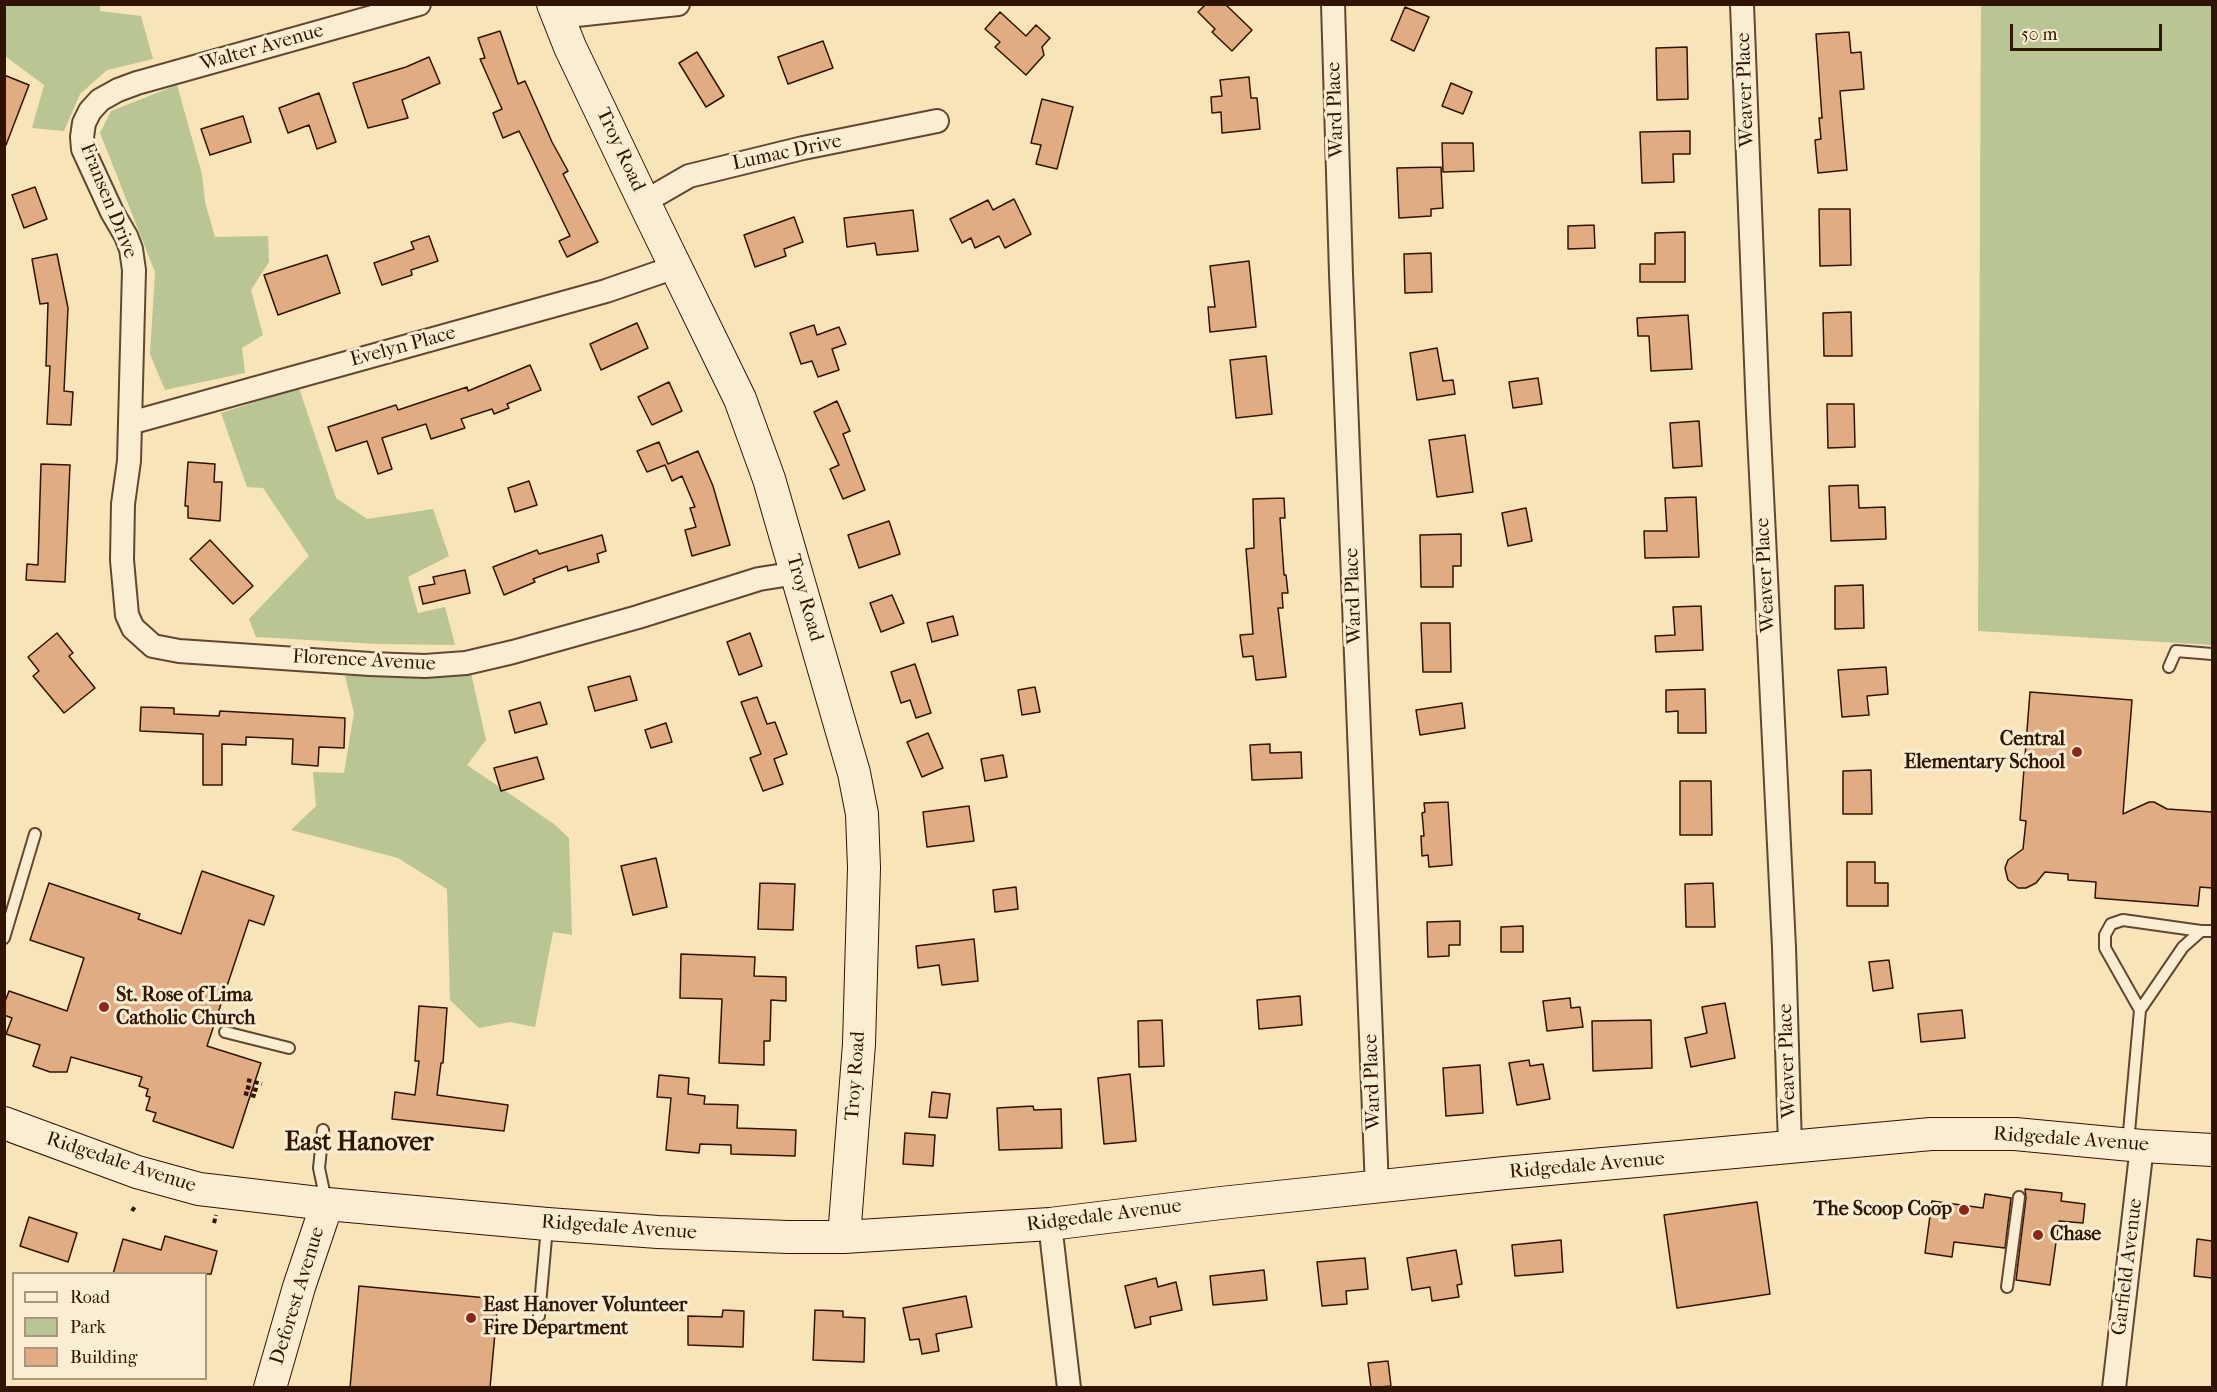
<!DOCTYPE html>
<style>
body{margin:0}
#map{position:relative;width:2217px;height:1392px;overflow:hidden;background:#f7e4b9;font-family:"IM FELL French Canon",serif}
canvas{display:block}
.frame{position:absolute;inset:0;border:6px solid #311302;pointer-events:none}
.legend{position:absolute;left:12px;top:1272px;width:195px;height:108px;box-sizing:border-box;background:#faedd2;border:2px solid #aa967f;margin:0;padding:8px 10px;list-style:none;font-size:18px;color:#311302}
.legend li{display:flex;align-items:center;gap:12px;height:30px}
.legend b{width:30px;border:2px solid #aa967f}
.scale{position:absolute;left:2010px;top:24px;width:152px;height:27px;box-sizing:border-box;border:3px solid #311302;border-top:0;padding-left:8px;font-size:18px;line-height:21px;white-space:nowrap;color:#311302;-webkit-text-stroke:4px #faedd2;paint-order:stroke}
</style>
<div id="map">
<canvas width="2217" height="1392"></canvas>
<div class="frame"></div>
<ul class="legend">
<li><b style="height:8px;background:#faedd2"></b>Road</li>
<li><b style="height:16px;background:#b9c592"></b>Park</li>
<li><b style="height:16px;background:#e1ac82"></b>Building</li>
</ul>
<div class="scale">50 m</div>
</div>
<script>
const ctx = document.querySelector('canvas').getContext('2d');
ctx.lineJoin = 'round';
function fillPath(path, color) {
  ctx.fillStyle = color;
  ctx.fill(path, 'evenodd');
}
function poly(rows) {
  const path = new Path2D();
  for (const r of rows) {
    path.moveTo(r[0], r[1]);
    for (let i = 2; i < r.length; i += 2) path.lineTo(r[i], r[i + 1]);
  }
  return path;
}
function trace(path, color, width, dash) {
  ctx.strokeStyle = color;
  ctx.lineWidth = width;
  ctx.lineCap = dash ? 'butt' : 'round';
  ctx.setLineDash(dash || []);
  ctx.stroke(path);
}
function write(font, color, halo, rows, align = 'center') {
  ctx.font = font + ' "IM FELL French Canon",serif';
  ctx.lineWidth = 6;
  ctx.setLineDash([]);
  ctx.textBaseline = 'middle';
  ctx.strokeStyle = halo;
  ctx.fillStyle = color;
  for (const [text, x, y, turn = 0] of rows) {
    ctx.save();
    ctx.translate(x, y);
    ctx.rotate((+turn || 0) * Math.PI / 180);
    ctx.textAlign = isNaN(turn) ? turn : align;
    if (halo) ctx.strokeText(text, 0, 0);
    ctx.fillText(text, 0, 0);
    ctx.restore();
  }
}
const green = poly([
 [100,4,100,11,141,16,153,59,107,70,80,94,64,131,32,128,44,85,5,56,5,5],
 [1981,5,2212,5,2212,645,1978,631],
 [177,85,202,174,205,202,215,237,268,236,269,262,251,290,263,335,242,348,245,373,165,390,150,354,155,272,100,133,111,111],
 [299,388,336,498,367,519,433,509,449,556,408,577,418,613,445,607,455,645,379,644,256,637,249,619,309,556,263,488,247,487,221,413],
 [471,673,486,740,467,765,554,824,569,838,572,935,553,932,535,1027,510,1022,479,1028,450,1000,447,889,398,858,291,830,316,806,313,772,344,773,354,713,345,676]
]);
const building = poly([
 [1206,4,1225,4,1252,30,1232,51,1212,32,1215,29,1198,12,1206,4],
 [1405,7,1429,17,1414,51,1391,40,1405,7],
 [1000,12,1026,36,1036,25,1050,38,1042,47,1044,55,1026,75,995,47,1000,42,985,29,1000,12],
 [500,31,518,84,525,81,552,142,568,171,563,174,598,242,567,257,559,241,570,236,519,131,503,138,493,113,502,109,480,59,485,58,478,38,500,31],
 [1849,32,1851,53,1861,52,1864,89,1840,91,1847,170,1818,173,1815,140,1821,139,1819,118,1822,118,1816,34,1849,32],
 [823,41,833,68,788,84,778,57,823,41],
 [1687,47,1688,99,1657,100,1656,48,1687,47],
 [697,52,724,96,706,107,679,63,697,52],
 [429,57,440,83,402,100,408,118,368,128,353,83,406,67,429,57],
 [4,75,29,85,6,145,4,145,4,75],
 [1249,77,1251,98,1257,98,1260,129,1222,133,1221,112,1212,113,1211,97,1222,96,1220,80,1249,77],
 [1451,83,1472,92,1463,114,1442,106,1451,83],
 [319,93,336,142,317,149,309,125,288,133,279,108,319,93],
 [1042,99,1073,107,1057,169,1036,164,1041,145,1031,143,1042,99],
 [243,116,251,142,210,155,201,129,243,116],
 [1690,131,1690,154,1673,154,1674,182,1642,183,1640,132,1690,131],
 [1442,143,1473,143,1474,171,1443,172,1442,143],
 [1441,167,1443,208,1431,209,1431,216,1399,218,1397,168,1441,167],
 [35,187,47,219,24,228,12,195,35,187],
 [1014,199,1031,234,1005,248,999,236,975,248,971,238,962,243,950,219,988,200,993,210,1014,199],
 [1819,209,1850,209,1851,265,1820,266,1819,209],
 [913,210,918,251,877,255,875,243,847,247,844,218,913,210],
 [794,217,803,242,784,249,786,256,755,267,744,235,794,217],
 [1594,225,1595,248,1568,249,1568,226,1594,225],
 [1685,232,1685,282,1640,282,1640,264,1655,264,1655,233,1685,232],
 [429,236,438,261,411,270,412,275,382,285,374,263,414,249,411,242,429,236],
 [1431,253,1432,292,1405,293,1404,254,1431,253],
 [57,254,68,308,64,391,73,392,71,425,47,424,50,366,46,366,48,303,40,304,32,259,57,254],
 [327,255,340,293,278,315,264,275,327,255],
 [1249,261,1256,327,1210,332,1208,307,1215,307,1210,266,1249,261],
 [1851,312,1852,356,1824,356,1823,313,1851,312],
 [1688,315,1692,369,1651,371,1649,336,1638,336,1637,318,1688,315],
 [637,323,648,348,601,370,590,344,637,323],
 [814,325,817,335,839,327,846,344,832,349,839,370,818,377,812,361,801,364,790,333,814,325],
 [1437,348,1443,381,1453,380,1455,394,1417,400,1410,353,1437,348],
 [1266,356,1272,414,1236,418,1230,360,1266,356],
 [530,365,541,390,507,404,509,408,494,414,492,409,461,419,465,428,431,439,426,424,382,438,392,469,378,474,367,441,336,451,328,427,396,405,398,410,467,387,468,391,530,365],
 [1538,378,1542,404,1513,408,1509,382,1538,378],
 [669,382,682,411,652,425,638,397,669,382],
 [837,401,850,431,843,434,865,490,843,499,830,469,839,465,814,412,837,401],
 [1827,404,1854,404,1855,447,1828,448,1827,404],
 [1699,421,1702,466,1673,468,1670,423,1699,421],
 [1465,435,1473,492,1437,497,1429,440,1465,435],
 [659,442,668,464,698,451,713,486,730,545,692,556,685,530,696,527,690,508,695,507,682,476,672,481,665,465,647,472,637,451,659,442],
 [188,462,215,464,214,482,222,482,220,521,188,518,188,506,185,506,188,462],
 [41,464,70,465,65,582,26,580,27,564,38,565,41,464],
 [529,481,537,505,515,512,508,488,529,481],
 [1858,485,1859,508,1885,507,1886,539,1831,541,1829,486,1858,485],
 [1696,497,1699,557,1645,558,1644,531,1667,531,1665,498,1696,497],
 [1284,498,1285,518,1280,518,1284,575,1286,575,1288,593,1282,593,1283,608,1278,608,1286,677,1256,680,1253,656,1243,657,1240,635,1253,634,1246,549,1254,548,1253,499,1284,498],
 [1526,508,1532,541,1508,546,1502,513,1526,508],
 [889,521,900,554,859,568,848,535,889,521],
 [1461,534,1461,566,1453,566,1453,587,1421,587,1420,535,1461,534],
 [602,535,606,551,597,554,599,562,568,571,567,566,533,579,535,582,504,595,493,567,537,550,539,554,602,535],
 [210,540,253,586,233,604,190,559,210,540],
 [465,570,470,593,423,604,419,587,435,584,433,577,465,570],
 [1863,585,1864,628,1835,629,1835,586,1863,585],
 [892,595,904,623,881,632,870,603,892,595],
 [1701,606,1703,650,1656,652,1655,636,1675,635,1673,607,1701,606],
 [953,616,958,635,932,642,927,623,953,616],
 [1421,623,1450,623,1451,672,1423,672,1421,623],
 [57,633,73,653,69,656,95,688,64,713,33,676,39,671,28,657,57,633],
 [750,633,762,666,739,675,727,642,750,633],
 [915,664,931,713,916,718,910,700,901,703,891,672,915,664],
 [1886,667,1888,694,1867,696,1869,715,1842,717,1838,670,1886,667],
 [630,676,637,700,595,711,588,687,630,676],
 [1035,687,1040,712,1022,715,1018,690,1035,687],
 [1705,689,1706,733,1678,733,1678,711,1666,712,1666,690,1705,689],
 [2030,692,2132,700,2123,814,2149,802,2154,802,2167,809,2212,812,2212,888,2200,887,2198,906,2095,898,2096,882,2068,880,2068,874,2045,872,2036,883,2026,888,2018,888,2008,880,2005,868,2008,860,2023,849,2026,821,2020,820,2030,692],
 [757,697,767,724,775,722,787,754,774,759,783,784,763,791,750,758,761,754,741,702,757,697],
 [540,702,547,724,515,733,509,711,540,702],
 [1462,703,1465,728,1420,735,1416,710,1462,703],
 [141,707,174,708,174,714,219,716,220,711,345,718,344,748,319,747,318,766,292,764,293,739,246,737,246,745,222,744,222,785,203,785,203,734,140,731,141,707],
 [666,723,672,742,651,748,645,730,666,723],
 [928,733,943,768,922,777,907,742,928,733],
 [1270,744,1270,753,1301,752,1302,778,1252,780,1250,745,1270,744],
 [1003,755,1007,777,985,781,981,759,1003,755],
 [537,757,544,779,501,791,494,768,537,757],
 [1871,770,1872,814,1843,814,1843,771,1871,770],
 [1680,781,1711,781,1712,835,1680,835,1680,781],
 [1448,802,1452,865,1429,867,1428,855,1422,856,1421,836,1424,836,1422,813,1425,812,1424,803,1448,802],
 [969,806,974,841,927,847,923,812,969,806],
 [656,858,667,907,633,915,621,866,656,858],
 [1847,862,1875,862,1875,883,1888,883,1888,906,1847,906,1847,862],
 [202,871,274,896,264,925,249,920,207,1046,261,1063,233,1148,153,1121,156,1113,146,1110,150,1097,146,1096,148,1089,139,1086,142,1077,71,1057,67,1072,50,1072,33,1066,40,1045,6,1034,12,1018,4,1015,4,1004,9,991,67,1011,84,958,30,940,49,883,140,914,138,919,181,934,202,871],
 [760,883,795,884,793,930,758,929,760,883],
 [1713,883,1715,927,1686,927,1685,884,1713,883],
 [1016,887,1018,909,995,912,993,890,1016,887],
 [1460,921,1460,945,1449,945,1449,956,1428,957,1427,922,1460,921],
 [1523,926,1523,952,1501,952,1501,927,1523,926],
 [974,939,978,981,942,985,939,965,918,968,916,946,974,939],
 [681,954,755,957,754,976,786,977,786,1001,771,1000,770,1041,764,1041,764,1065,719,1063,722,999,680,998,681,954],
 [1889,960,1893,988,1873,991,1869,962,1889,960],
 [1300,996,1302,1025,1259,1029,1257,1000,1300,996],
 [1570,998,1571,1008,1580,1007,1583,1027,1547,1031,1543,1001,1570,998],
 [1725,1003,1735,1058,1691,1067,1685,1038,1707,1033,1702,1007,1725,1003],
 [419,1006,447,1008,443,1063,441,1063,437,1095,508,1105,504,1131,392,1119,395,1092,415,1095,419,1061,415,1061,419,1006],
 [1962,1010,1965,1038,1921,1042,1918,1014,1962,1010],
 [1162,1020,1164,1066,1139,1067,1138,1021,1162,1020],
 [1651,1020,1652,1068,1593,1071,1592,1021,1651,1020],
 [1529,1060,1530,1066,1543,1064,1550,1099,1517,1105,1509,1063,1529,1060],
 [1480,1065,1483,1113,1446,1116,1443,1068,1480,1065],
 [1130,1074,1136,1141,1104,1144,1098,1078,1130,1074],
 [659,1075,689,1078,688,1094,705,1096,704,1104,738,1105,737,1128,796,1130,795,1156,731,1154,731,1145,700,1144,699,1153,666,1150,671,1098,657,1097,659,1075],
 [932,1092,950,1094,947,1118,929,1117,932,1092],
 [1033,1106,1034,1110,1061,1109,1062,1148,999,1150,997,1108,1033,1106],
 [905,1133,935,1135,933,1166,903,1164,905,1133],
 [2025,1189,2062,1193,2061,1201,2085,1204,2083,1223,2059,1221,2050,1285,2016,1280,2026,1198,2025,1189],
 [1985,1194,2011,1198,2005,1248,1954,1242,1952,1257,1925,1253,1932,1201,1983,1208,1985,1194],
 [1757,1202,1770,1294,1677,1308,1664,1215,1757,1202],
 [29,1217,77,1233,68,1262,20,1246,29,1217],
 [165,1236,217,1251,211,1274,113,1274,123,1239,161,1250,165,1236],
 [2197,1239,2212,1241,2212,1278,2194,1276,2197,1239],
 [1561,1240,1563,1272,1515,1276,1512,1245,1561,1240],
 [1456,1250,1462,1284,1457,1285,1459,1297,1432,1301,1430,1287,1412,1290,1407,1258,1456,1250],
 [1365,1258,1368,1289,1346,1291,1347,1304,1322,1306,1317,1262,1365,1258],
 [1264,1270,1267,1300,1213,1305,1210,1276,1264,1270],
 [1156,1278,1158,1287,1176,1282,1182,1310,1150,1317,1151,1324,1135,1328,1125,1286,1156,1278],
 [359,1286,498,1299,490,1388,350,1388,359,1286],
 [966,1296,972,1327,936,1334,939,1351,922,1354,919,1339,910,1340,903,1308,966,1296],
 [723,1310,744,1311,743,1347,688,1345,688,1316,722,1317,723,1310],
 [815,1310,843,1311,843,1317,865,1318,864,1362,813,1360,815,1310],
 [1388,1361,1391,1386,1371,1388,1368,1363,1388,1361]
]);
const path = poly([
 [247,1080,262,1084],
 [246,1087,260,1091],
 [244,1093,258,1097],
 [132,1211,136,1205],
 [214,1223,216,1215]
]);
const lane = poly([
 [2169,667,2176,651,2212,654],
 [4,938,35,834],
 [2140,1010,2105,948,2105,935,2111,924,2123,920,2201,931],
 [225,1032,289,1048],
 [323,1130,319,1168,326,1201],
 [2128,1143,2140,1010,2183,947,2201,931,2212,931],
 [2007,1287,2019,1197],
 [539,1316,547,1227]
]);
const street = poly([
 [419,4,137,83,118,90,100,100,90,111,84,123,82,137,83,149,112,212,126,236,131,249,134,270,129,461,123,504,122,560,127,615,133,628,153,646,179,651,370,664,425,666,466,663,513,652,638,617,759,579,797,573],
 [1333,4,1341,274,1377,1188],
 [1742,4,1758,413,1784,947,1790,1146],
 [558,17,678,4],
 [644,202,689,176,803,148,937,121],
 [130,423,606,291,675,267],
 [1050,1224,1069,1388],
 [2114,1388,2142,1146]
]);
const secondary = poly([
 [553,4,570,47,644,202,740,399,769,479,854,773,862,814,864,868,859,1044,844,1237],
 [4,1123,137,1172,199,1189,327,1204,547,1224,658,1232,788,1237,844,1237,1050,1224,1221,1203,1505,1173,1931,1134,2015,1134,2142,1146,2212,1150],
 [270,1388,299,1287,327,1204]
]);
const markers = [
 [2077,752,6,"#8f2418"],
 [104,1007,6,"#8f2418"],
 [1964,1210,6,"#8f2418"],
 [2038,1235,6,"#8f2418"],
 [471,1318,6,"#8f2418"]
];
const streetNames = [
 ["Walter Avenue",262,48,-16],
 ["Weaver Place",1746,90,-92],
 ["Ward Place",1336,110,-92],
 ["Troy Road",620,150,65],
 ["Lumac Drive",787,153,-12],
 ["Fransen Drive",108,201,68],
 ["Evelyn Place",403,347,-15],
 ["Weaver Place",1766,575,-93],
 ["Ward Place",1354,596,-92],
 ["Troy Road",804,598,74],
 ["Florence Avenue",364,661,3],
 ["Weaver Place",1788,1061,-92],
 ["Troy Road",856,1076,-86],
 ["Ward Place",1373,1082,-92],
 ["Ridgedale Avenue",2071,1140,4],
 ["Ridgedale Avenue",121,1163,18],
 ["Ridgedale Avenue",1587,1166,-5],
 ["Ridgedale Avenue",1104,1216,-7],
 ["Ridgedale Avenue",619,1228,4],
 ["Garfield Avenue",2128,1267,-83],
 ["Deforest Avenue",298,1296,-73]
];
const poiNames = [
 ["Central",2065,740,"right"],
 ["Elementary School",2065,763,"right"],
 ["St. Rose of Lima",116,996],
 ["Catholic Church",116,1019],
 ["The Scoop Coop",1952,1210,"right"],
 ["Chase",2050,1235],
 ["East Hanover Volunteer",483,1306],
 ["Fire Department",483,1329]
];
const districtNames = [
 ["East Hanover",359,1144]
];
fillPath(green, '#b9c592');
fillPath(building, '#e1ac82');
trace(building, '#311302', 1.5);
trace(lane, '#624730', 14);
trace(street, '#624730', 26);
trace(secondary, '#311302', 34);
trace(path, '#311302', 4, [4.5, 3]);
trace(lane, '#faedd2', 10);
trace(street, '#faedd2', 22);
trace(secondary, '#faedd2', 32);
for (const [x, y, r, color] of markers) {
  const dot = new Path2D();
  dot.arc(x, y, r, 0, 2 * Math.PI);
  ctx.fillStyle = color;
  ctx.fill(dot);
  trace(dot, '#faedd2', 2);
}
write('20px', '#311302', '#faedd2', streetNames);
write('bold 20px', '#311302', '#faedd2', poiNames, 'left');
write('bold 26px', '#311302', '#faedd2', districtNames);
</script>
